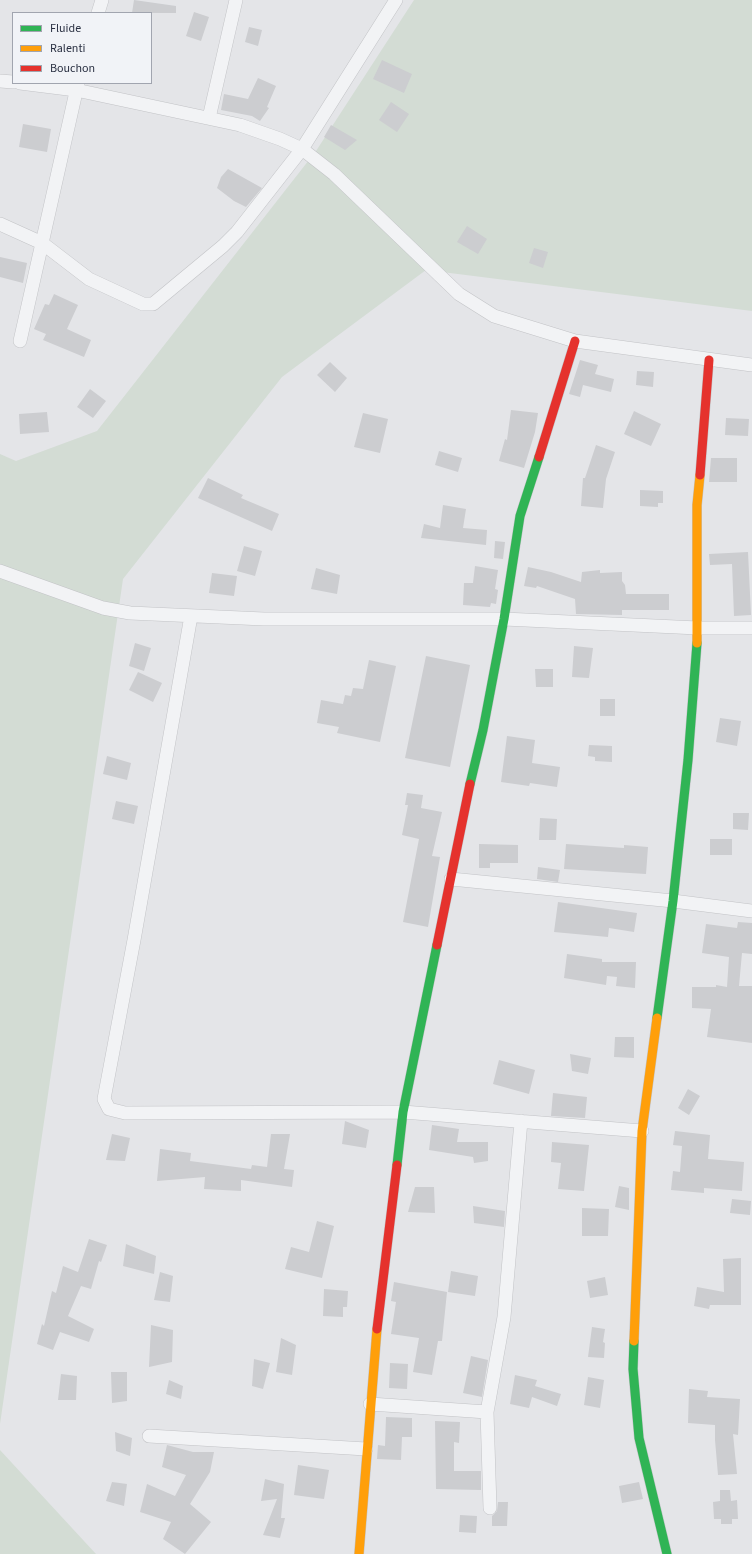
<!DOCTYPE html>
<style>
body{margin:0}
#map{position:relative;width:752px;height:1554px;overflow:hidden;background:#e4e5e8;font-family:"Source Sans 3",sans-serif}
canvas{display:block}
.legend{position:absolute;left:12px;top:12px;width:140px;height:72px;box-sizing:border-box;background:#f1f3f7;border:1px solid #a1a5af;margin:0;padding:5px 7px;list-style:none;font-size:12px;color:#2a3042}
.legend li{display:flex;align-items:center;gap:8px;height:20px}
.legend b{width:20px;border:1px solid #a1a5af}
</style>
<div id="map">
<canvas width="752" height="1554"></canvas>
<ul class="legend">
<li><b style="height:5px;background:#30b455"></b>Fluide</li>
<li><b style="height:5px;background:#ff9f0a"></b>Ralenti</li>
<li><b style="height:5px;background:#e5322d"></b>Bouchon</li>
</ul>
</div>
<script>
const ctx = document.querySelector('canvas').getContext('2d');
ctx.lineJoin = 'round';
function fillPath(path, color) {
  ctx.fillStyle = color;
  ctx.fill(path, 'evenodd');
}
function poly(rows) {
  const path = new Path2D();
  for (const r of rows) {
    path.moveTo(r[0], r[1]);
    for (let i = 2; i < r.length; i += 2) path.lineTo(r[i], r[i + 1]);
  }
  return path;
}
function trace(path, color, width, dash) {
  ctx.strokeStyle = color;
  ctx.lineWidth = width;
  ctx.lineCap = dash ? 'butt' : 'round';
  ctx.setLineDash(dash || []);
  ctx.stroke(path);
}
const green = poly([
 [414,0,752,0,752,311,426,270,282,377,123,579,0,1424,0,454,16,461,97,431,316,151],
 [0,1450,96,1554,0,1554]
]);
const building = poly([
 [134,0,176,6,176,13,132,13],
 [194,12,209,17,201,41,186,36],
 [249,27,262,30,258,46,245,42],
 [382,60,412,74,404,93,373,79],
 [258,78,276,86,267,107,269,108,260,121,252,116,221,110,224,94,248,99],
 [391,102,409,114,397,132,379,120],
 [23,124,51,129,47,152,19,147],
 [331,125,357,140,345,150,324,137],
 [228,169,262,188,246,207,234,201,217,188,221,177],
 [467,226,487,239,478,254,457,242],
 [534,248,548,252,543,268,529,263],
 [0,257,27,263,23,283,0,277],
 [54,294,78,305,67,329,91,340,84,357,43,340,46,334,34,329,45,304,49,305],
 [580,360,598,365,595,374,614,379,611,392,583,385,580,397,569,394],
 [330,362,347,378,335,392,317,375],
 [637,371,654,372,653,387,636,385],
 [90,389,106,401,93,418,77,407],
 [511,410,538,413,535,432,524,468,499,461,505,439,507,440],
 [634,411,661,424,651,446,624,434],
 [47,412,49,432,20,434,19,414],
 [363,413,388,419,380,453,354,447],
 [726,418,749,419,748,436,725,435],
 [596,445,615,452,606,479,603,508,581,506,583,478,585,478],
 [439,451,462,458,458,472,435,465],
 [711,458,737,458,737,482,709,482],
 [208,478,243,495,241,498,279,514,272,531,198,498],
 [640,490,663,491,663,503,658,503,658,507,640,506],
 [443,505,466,509,463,528,487,530,486,545,421,538,424,524,440,528],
 [495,541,505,542,503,559,494,558],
 [244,546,262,551,255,576,237,571],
 [748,552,751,615,734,616,732,564,710,565,709,554],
 [475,566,498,570,495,589,498,590,496,604,491,603,490,607,463,605,464,583,473,583],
 [528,567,551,572,581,582,582,572,600,570,600,573,622,572,622,581,625,585,626,594,669,594,669,610,622,610,622,615,576,614,575,599,537,586,536,588,524,586],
 [316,568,340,575,337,594,311,589],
 [212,573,237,576,234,596,209,593],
 [135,643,151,648,144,671,129,666],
 [574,646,593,648,589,678,572,677],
 [426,656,470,665,450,767,405,758],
 [369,660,396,666,380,742,337,733,339,727,317,723,321,700,343,704,345,695,351,696,353,688,363,689],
 [535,669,553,669,553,687,536,687],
 [138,672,162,683,153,702,129,690],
 [600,699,615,699,615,716,600,716],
 [720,718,741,721,737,746,716,742],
 [507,736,535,740,532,763,560,767,557,787,530,783,529,786,501,782],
 [589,745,612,746,612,762,595,761,595,757,588,756],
 [107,756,131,763,127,780,103,774],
 [407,793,423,795,421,808,442,812,432,856,440,857,428,927,403,922,419,839,402,835,408,805,405,805],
 [116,801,138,806,134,824,112,819],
 [733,813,749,813,748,830,733,829],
 [540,818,557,819,556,840,539,840],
 [710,839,732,839,732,855,710,855],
 [479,844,518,845,518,863,490,863,490,868,479,868],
 [566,844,624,848,624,845,648,847,646,874,564,869],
 [538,867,560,870,558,882,537,879],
 [558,902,637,913,634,932,609,928,608,937,554,932],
 [738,922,752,923,752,954,742,953,739,986,752,986,752,1043,707,1037,711,1009,692,1008,692,987,716,987,716,985,727,987,729,957,702,953,706,924,737,928],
 [567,954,602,959,602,962,636,962,635,988,616,986,617,977,607,976,606,985,564,978],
 [615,1037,634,1037,634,1058,614,1057],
 [570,1054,591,1058,588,1074,572,1071],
 [499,1060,535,1070,529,1094,493,1084],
 [688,1089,700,1096,689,1115,678,1108],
 [553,1093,587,1097,585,1118,551,1116],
 [345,1121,369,1130,366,1148,342,1144],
 [432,1125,459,1129,457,1142,488,1142,488,1161,474,1163,473,1157,429,1150],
 [675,1131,710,1135,708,1159,744,1162,742,1191,704,1188,704,1193,671,1190,673,1171,680,1172,682,1146,673,1145],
 [112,1134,130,1138,125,1161,106,1160],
 [271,1134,290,1134,284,1169,294,1170,292,1187,241,1180,241,1191,204,1189,205,1177,157,1181,160,1149,191,1153,190,1161,251,1169,252,1165,267,1167],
 [552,1142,589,1145,584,1191,558,1189,561,1163,551,1162],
 [619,1186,629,1188,629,1210,615,1207],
 [415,1187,434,1187,435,1213,408,1212],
 [732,1199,751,1201,750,1215,730,1213],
 [473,1206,505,1211,504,1227,474,1223],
 [582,1208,609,1209,608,1236,582,1236],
 [317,1221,334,1226,322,1278,285,1269,291,1247,309,1252],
 [89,1239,107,1245,101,1262,99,1261,91,1289,81,1286,68,1316,94,1329,89,1342,60,1332,53,1350,37,1344,42,1324,44,1326,52,1291,56,1293,63,1266,78,1272],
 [126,1244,156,1256,154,1274,123,1266],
 [741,1258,741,1305,710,1305,709,1309,694,1306,697,1287,724,1292,723,1259],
 [451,1271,478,1276,475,1296,448,1292],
 [160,1272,173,1276,170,1302,154,1300],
 [605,1277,608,1295,590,1298,587,1281],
 [394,1282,447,1292,442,1341,438,1341,432,1375,413,1372,419,1338,391,1334,396,1302,391,1301],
 [324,1289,348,1291,347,1307,343,1307,343,1317,323,1316],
 [151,1325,173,1330,172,1362,149,1367],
 [592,1327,605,1329,603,1342,605,1343,604,1358,588,1357],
 [281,1338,296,1345,292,1375,276,1372],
 [471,1356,488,1360,482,1397,463,1393],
 [254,1359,270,1363,263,1389,252,1386],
 [390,1363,408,1364,407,1389,389,1388],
 [111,1372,127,1372,127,1401,112,1403],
 [61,1374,77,1376,76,1400,58,1400],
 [515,1375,537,1380,535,1386,561,1394,557,1406,532,1397,529,1408,510,1404],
 [588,1377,604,1380,600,1408,584,1405],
 [169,1380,183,1386,181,1399,166,1394],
 [689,1389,708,1391,707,1397,740,1399,738,1435,733,1434,737,1474,718,1475,715,1440,715,1425,688,1423],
 [386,1417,412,1418,412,1437,402,1437,401,1460,377,1459,378,1445,385,1446],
 [435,1421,460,1422,459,1443,454,1442,454,1471,481,1471,481,1490,436,1489],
 [115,1432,132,1438,130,1456,116,1451],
 [167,1445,193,1452,214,1452,210,1472,190,1504,211,1522,185,1554,163,1539,171,1522,140,1512,147,1484,175,1496,186,1475,162,1467],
 [298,1465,329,1470,324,1499,294,1495],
 [265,1479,284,1484,281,1518,285,1518,280,1538,263,1535,277,1499,261,1501],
 [112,1482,127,1484,124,1506,106,1501],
 [639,1482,643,1499,622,1503,619,1486],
 [720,1490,730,1490,731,1501,737,1500,738,1519,732,1519,732,1524,721,1524,721,1519,714,1519,713,1502,720,1501],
 [498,1502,508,1502,507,1526,492,1526,492,1516,497,1511],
 [460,1515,477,1516,476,1533,459,1532]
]);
const street = poly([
 [98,13,102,0],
 [0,81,13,82],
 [20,83,76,90,240,125,280,139,302,149,334,174,459,294,494,316,575,341,752,365],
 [209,118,236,0],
 [0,224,42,243,89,279,143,304,153,304,223,246,237,232,302,149,396,0],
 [20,341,78,83],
 [0,571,103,608,130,613,264,619,504,619,698,628,752,628],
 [191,616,134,940,104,1099,109,1109,125,1113,403,1112,642,1131],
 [451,879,673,901,752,911],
 [370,1404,487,1412],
 [149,1436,366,1449],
 [490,1508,487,1412,504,1317,521,1121]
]);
const fast = poly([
 [470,784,483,730,504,619,520,516,539,457],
 [657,1018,673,901,688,760,697,643],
 [397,1165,403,1112,437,945],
 [634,1341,633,1369,639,1438,667,1554]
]);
const slow = poly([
 [697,643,697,505,700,475],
 [634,1341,642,1131,657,1018],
 [359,1554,377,1329]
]);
const jam = poly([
 [539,457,575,341],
 [700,475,709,360],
 [437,945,470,784],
 [377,1329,397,1165]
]);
fillPath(green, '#d3dcd4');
fillPath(building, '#cccdd0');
trace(street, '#c2c3c6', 14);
trace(fast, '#c2c3c6', 10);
trace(slow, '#c2c3c6', 10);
trace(jam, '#c2c3c6', 10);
trace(street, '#f2f3f5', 13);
trace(fast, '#30b455', 9);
trace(slow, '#ff9f0a', 9);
trace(jam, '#e5322d', 9);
</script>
